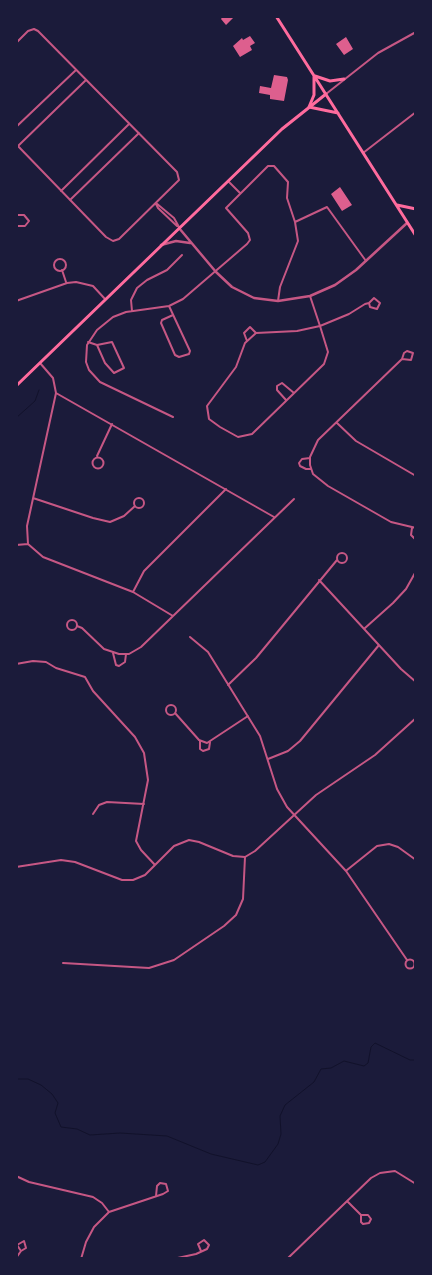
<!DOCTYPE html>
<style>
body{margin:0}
#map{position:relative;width:432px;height:1275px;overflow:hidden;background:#1b1b3a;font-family:Overpass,sans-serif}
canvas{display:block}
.frame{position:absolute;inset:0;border:18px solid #1b1b3a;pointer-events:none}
</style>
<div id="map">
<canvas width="432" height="1275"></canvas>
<div class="frame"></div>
</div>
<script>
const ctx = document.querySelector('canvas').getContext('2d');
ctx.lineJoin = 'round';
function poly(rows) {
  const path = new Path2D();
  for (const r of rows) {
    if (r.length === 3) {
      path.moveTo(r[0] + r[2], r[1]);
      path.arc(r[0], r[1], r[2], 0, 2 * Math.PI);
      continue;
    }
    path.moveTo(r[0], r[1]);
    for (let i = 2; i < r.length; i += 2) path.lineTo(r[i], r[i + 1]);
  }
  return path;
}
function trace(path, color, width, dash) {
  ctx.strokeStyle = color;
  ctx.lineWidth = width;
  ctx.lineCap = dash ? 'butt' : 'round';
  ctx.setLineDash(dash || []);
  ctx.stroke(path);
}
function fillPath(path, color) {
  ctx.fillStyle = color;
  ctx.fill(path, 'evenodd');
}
const stream = poly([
 [16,418,35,401,39,390],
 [16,1079,28,1079,41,1085,52,1094,58,1103,55,1113,61,1127,77,1129,90,1135,120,1133,167,1136,211,1154,258,1165,265,1162,278,1144,281,1134,280,1116,285,1105,314,1082,321,1069,331,1068,344,1061,364,1066,368,1063,371,1047,375,1043,410,1060,416,1060]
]);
const building = poly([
 [223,16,235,16,226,25,221,19],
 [250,36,255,43,250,46,252,50,240,57,233,46,242,38,243,40],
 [346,37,353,49,344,55,336,44],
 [274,75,287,77,288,80,284,101,270,99,270,95,259,93,260,86,271,88],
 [340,187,352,205,342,211,331,194]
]);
const minor = poly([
 [16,43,28,31,34,29,38,31,177,172,179,180,119,239,113,241,106,237,16,144],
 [326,94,378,53,416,32],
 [16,127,76,70],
 [18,146,86,80],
 [363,153,416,112],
 [228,181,240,193],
 [61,191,129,124],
 [70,200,139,133],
 [156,203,174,218,179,227],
 [156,204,158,208,177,226],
 [16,215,24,215,29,221,25,226,16,226],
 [60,265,6],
 [62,270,66,282],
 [310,296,320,326,349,314,365,304,369,303,370,307,377,309,380,303,374,298,369,303],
 [16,301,67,283,76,282,93,286,105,299],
 [278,301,280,287,298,241,295,222],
 [169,306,190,351,189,354,179,357,175,355,161,323,162,320,173,315],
 [132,311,131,300,137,288,147,280,167,270,182,255],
 [247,341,244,333,250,327,256,333,297,331,320,326,328,352,324,364,252,434,238,437,220,427,209,419,207,406,236,367,245,343,256,333],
 [88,342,97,345,105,363,114,373,124,368,112,342,97,345],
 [402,359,411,360,413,353,407,351,404,353,402,359,318,440,310,457,310,465,313,474,328,486,391,522,416,528],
 [40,363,53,378,56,393,27,526,28,544,43,557,133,592,173,616],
 [56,393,274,517],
 [286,400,277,390,277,386,282,383,294,393],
 [416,415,416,418],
 [173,417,100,382,89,370,86,362,87,345,97,330,113,317,126,312,169,306,183,299,247,244,250,240,248,233,226,208,268,166,274,166,288,182,287,198,295,222,327,207,366,261],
 [337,423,356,441,416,476],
 [97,456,112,424],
 [98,463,5.5],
 [310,458,302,459,299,463,300,466,306,469,311,469],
 [33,498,93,518,110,522,124,516,135,506],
 [139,503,5],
 [412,528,411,535,416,540],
 [16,545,28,544],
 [342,558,5],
 [319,580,401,669,416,682],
 [133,592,144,571,226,489],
 [72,625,5],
 [77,626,82,628,104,649,119,654,129,654,141,647,294,499],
 [365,628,393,603,406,589,415,573],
 [190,637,208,652,260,736,277,789,287,807,346,871,407,960],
 [113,653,116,665,119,666,125,662,126,654],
 [16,664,33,661,46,662,56,668,85,677,93,691,135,737,144,753,148,780,136,841,141,850,155,865],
 [228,685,256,658,337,560],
 [171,710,5],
 [175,713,199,740,207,743,248,716],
 [200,741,200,749,203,751,209,749,210,742],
 [268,759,288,751,300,741,379,645],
 [93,814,99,805,107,802,144,804],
 [16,867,61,860,75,862,122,880,133,880,145,875,174,846,189,840,199,842,233,856,245,857,255,851,316,795,375,755,416,718],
 [347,870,377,846,389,844,398,847,416,860],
 [410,964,4.5],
 [63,963,149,968,174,960,224,926,236,915,243,899,245,857],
 [16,1176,29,1182,93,1197,102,1203,109,1212],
 [347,1201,361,1215,361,1222,363,1224,369,1223,371,1219,368,1215,361,1215],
 [16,1258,21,1251,26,1248,24,1241,17,1245,21,1251],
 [81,1259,86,1242,94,1227,109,1212,163,1194,168,1191,166,1184,160,1183,157,1186,156,1196],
 [173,1259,196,1254,207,1249,209,1245,204,1240,198,1244,201,1251],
 [287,1259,371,1178,380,1173,395,1171,416,1184]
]);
const tertiary = poly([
 [179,228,216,272,232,287,254,298,278,301,310,296,335,285,356,270,407,223],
 [161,245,176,241,190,243]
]);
const secondary = poly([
 [16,386,282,129,326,94]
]);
const primary = poly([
 [276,16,416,236],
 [314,76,314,95,309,107,338,113],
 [315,76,330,81,344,79],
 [397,205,416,209]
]);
trace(stream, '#12122b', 1);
fillPath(building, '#dd5f8e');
trace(minor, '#c65784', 2);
trace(tertiary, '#c65784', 2.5);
trace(secondary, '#ff6b9d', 3);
trace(primary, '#ff6b9d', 3);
</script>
